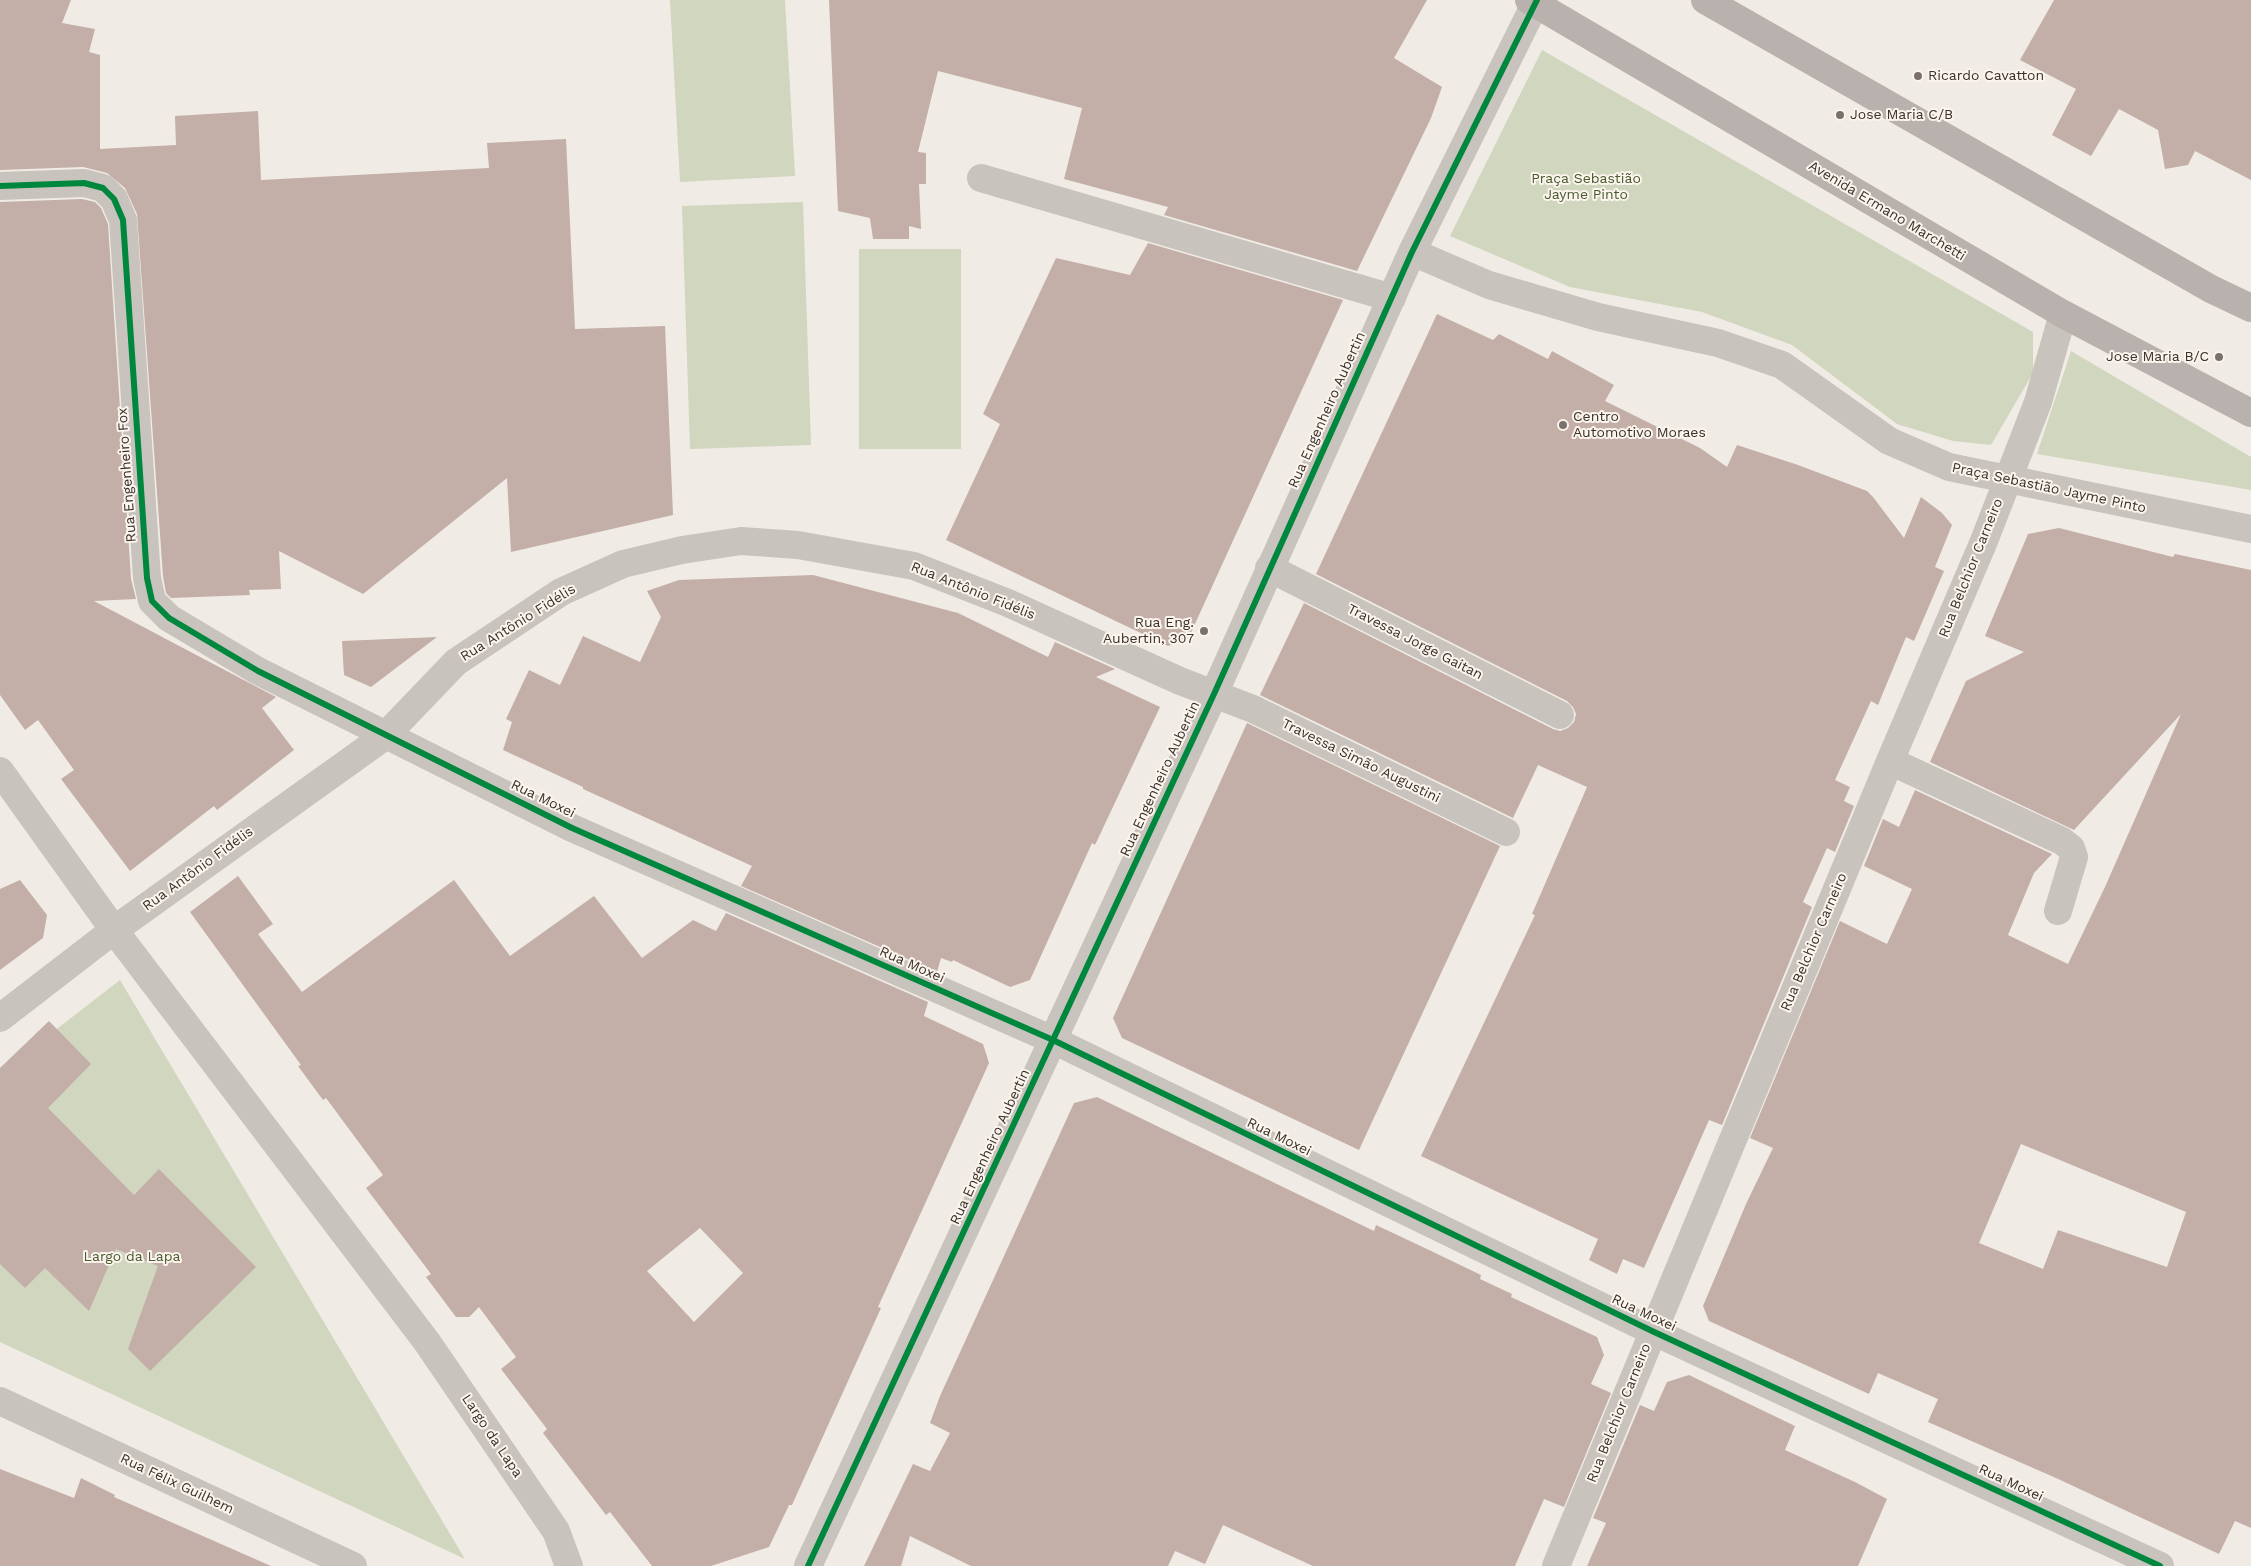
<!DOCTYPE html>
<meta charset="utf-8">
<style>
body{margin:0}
canvas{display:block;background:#f0ebe5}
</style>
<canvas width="2251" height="1566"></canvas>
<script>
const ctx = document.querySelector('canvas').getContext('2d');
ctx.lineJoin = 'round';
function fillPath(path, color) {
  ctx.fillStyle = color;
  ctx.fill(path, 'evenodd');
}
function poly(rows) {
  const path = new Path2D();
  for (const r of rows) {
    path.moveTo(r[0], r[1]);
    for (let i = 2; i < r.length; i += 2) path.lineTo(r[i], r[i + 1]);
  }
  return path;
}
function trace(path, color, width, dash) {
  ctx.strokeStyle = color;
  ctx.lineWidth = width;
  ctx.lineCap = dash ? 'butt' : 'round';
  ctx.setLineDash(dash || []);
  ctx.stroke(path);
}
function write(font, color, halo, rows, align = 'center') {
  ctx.font = font + ' "Work Sans",sans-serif';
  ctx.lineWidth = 4;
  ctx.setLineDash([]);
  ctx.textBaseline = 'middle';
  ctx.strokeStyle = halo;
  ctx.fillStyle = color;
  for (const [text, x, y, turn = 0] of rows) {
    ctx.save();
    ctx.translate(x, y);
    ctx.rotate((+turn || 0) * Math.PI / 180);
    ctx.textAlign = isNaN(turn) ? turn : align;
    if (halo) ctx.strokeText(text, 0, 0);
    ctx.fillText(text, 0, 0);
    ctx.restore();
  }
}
const green = poly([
 [670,0,785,0,795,176,680,182],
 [1542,50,2033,332,2033,373,1991,445,1953,441,1897,424,1792,345,1702,312,1570,287,1450,236],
 [803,202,811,445,690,449,682,206],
 [859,249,961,249,961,449,859,449],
 [2071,351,2251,457,2251,490,2037,454],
 [120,980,465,1559,0,1342,0,1073]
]);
const building = poly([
 [0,0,71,0,62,23,95,29,89,52,100,55,100,149,176,145,175,116,258,111,261,180,489,168,487,143,566,139,575,329,665,326,673,515,511,552,507,478,363,594,279,551,281,589,249,590,250,595,171,598,166,593,163,576,137,214,125,188,107,173,83,167,0,170],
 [829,0,1427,0,1394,58,1442,87,1431,118,1357,271,1164,215,1168,207,1064,179,1082,108,938,71,918,152,926,153,926,184,919,184,921,229,909,226,909,239,873,239,870,218,838,211],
 [2054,0,2251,0,2251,180,2195,151,2188,165,2165,169,2158,130,2119,109,2091,156,2052,135,2076,89,2020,60],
 [82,199,95,202,101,208,108,224,131,579,136,599,94,601,276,697,262,708,294,750,217,810,214,806,130,871,61,779,74,770,38,720,25,730,0,695,0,202],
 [1148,243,1343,300,1189,637,1168,646,946,540,1000,424,983,414,1056,258,1130,275],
 [1437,314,1493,340,1499,334,1548,359,1552,351,1614,385,1605,401,1700,448,1727,467,1737,445,1798,465,1867,491,1873,497,1904,538,1921,497,1942,513,1952,525,1935,567,1944,571,1914,641,1906,637,1878,705,1871,701,1835,780,1850,787,1844,801,1854,806,1835,852,1827,848,1803,902,1812,907,1722,1125,1709,1120,1644,1268,1623,1259,1617,1274,1589,1260,1598,1239,1421,1156,1535,915,1532,914,1587,787,1538,765,1513,818,1260,695,1304,603,1553,729,1560,731,1568,728,1574,722,1576,714,1573,707,1567,701,1316,574],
 [2059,528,2173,557,2175,554,2251,570,2251,1528,2235,1521,2219,1554,2056,1478,1928,1422,1938,1399,1878,1373,1869,1394,1709,1321,1703,1306,1746,1204,1773,1148,1750,1138,1840,921,1887,944,1912,889,1864,866,1883,819,1899,827,1915,790,2052,854,2034,873,2008,935,2068,964,2105,887,2181,714,2074,830,1930,762,1966,681,2024,652,1985,636,2028,534],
 [2021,1144,2186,1212,2167,1267,2058,1230,2043,1269,1979,1243],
 [813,575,958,613,1048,657,1055,642,1115,669,1096,677,1160,707,1095,845,1092,843,1030,980,1010,987,953,960,952,962,941,958,937,972,741,886,752,866,583,789,583,787,503,750,512,722,506,719,529,670,560,685,583,636,640,662,661,617,647,591,679,580],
 [437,637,371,687,344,675,342,641],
 [1247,723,1500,846,1359,1150,1122,1038,1113,1018],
 [238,876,273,924,258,934,302,992,454,880,510,956,594,896,642,958,693,920,716,931,726,913,928,1002,924,1016,983,1044,989,1063,878,1307,881,1308,792,1505,789,1505,769,1547,711,1566,652,1566,610,1512,606,1515,543,1433,547,1429,501,1369,516,1357,479,1307,469,1317,456,1317,426,1277,431,1274,366,1188,383,1175,326,1098,323,1100,298,1066,301,1065,190,912],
 [700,1228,743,1273,694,1322,647,1271],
 [20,880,47,915,43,938,0,970,0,889],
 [49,1021,91,1064,48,1108,134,1195,159,1169,256,1267,150,1371,128,1349,158,1266,116,1249,89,1311,45,1268,25,1288,0,1264,0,1068],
 [1097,1097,1374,1231,1376,1225,1429,1250,1481,1275,1480,1279,1512,1294,1511,1297,1597,1337,1604,1355,1591,1384,1611,1393,1564,1507,1544,1499,1515,1566,1313,1566,1223,1525,1205,1564,1175,1551,1168,1566,971,1566,910,1536,901,1566,864,1566,913,1464,930,1471,950,1433,930,1423,940,1396,1074,1103],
 [1689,1375,1795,1426,1785,1450,1855,1482,1887,1499,1858,1566,1587,1566,1606,1523,1593,1518,1640,1405,1654,1411,1667,1382],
 [0,1469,74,1498,81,1478,115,1495,114,1497,271,1566,0,1566]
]);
const minor = poly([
 [981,178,1392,298],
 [0,186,84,183,103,188,114,199,123,220,147,578,152,601,169,618,258,671,572,828,1053,1040,1652,1331,2160,1566],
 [1412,252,1489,285,1598,317,1718,343,1782,365,1889,441,1949,467,2251,529],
 [1269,568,1560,715],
 [1890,761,2062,841,2071,848,2074,857,2058,911],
 [0,771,114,930,427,1342,556,1531,569,1566],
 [0,1018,114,930,385,736,456,662,561,592,623,564,682,550,741,541,798,545,914,566,1008,603,1180,681,1253,709,1506,832],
 [0,1401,353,1566],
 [808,1566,1214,694,1412,252,1537,0],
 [1556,1566,1890,761,1984,541,2038,402,2063,314]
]);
const major = poly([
 [1529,0,2063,314,2251,413],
 [1705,0,2211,289,2251,308]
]);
const cycleway = poly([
 [0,186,84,183,103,188,114,199,123,220,147,578,152,601,169,618,258,671,572,828,1053,1040,1652,1331,2160,1566],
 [808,1566,1214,694,1412,252,1537,0]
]);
const markers = [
 [1918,76,5,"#7a716c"],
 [1840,115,5,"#7a716c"],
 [2219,357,5,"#7a716c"],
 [1563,425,5,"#7a716c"],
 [1204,631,5,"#7a716c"]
];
const poiNames = [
 ["Ricardo Cavatton",1928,76],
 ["Jose Maria C/B",1850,115],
 ["Jose Maria B/C",2209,357,"right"],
 ["Centro",1573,417],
 ["Automotivo Moraes",1573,433],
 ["Rua Eng.",1194,623,"right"],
 ["Aubertin, 307",1194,639,"right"]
];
const parkNames = [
 ["Praça Sebastião",1586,179],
 ["Jayme Pinto",1586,195],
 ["Largo da Lapa",132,1257]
];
const streetNames = [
 ["Avenida Ermano Marchetti",1887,211,31],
 ["Rua Engenheiro Aubertin",1327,410,-66],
 ["Rua Engenheiro Fox",127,475,-94],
 ["Praça Sebastião Jayme Pinto",2049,488,12],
 ["Rua Belchior Carneiro",1971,568,-68],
 ["Rua Antônio Fidélis",973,591,22],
 ["Rua Antônio Fidélis",518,623,-32],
 ["Travessa Jorge Gaitan",1415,642,27],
 ["Travessa Simão Augustini",1361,761,26],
 ["Rua Engenheiro Aubertin",1160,779,-65],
 ["Rua Moxei",543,799,26],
 ["Rua Antônio Fidélis",198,869,-36],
 ["Rua Belchior Carneiro",1814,942,-67],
 ["Rua Moxei",912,965,24],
 ["Rua Moxei",1279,1137,26],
 ["Rua Engenheiro Aubertin",990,1147,-65],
 ["Rua Moxei",1644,1313,25],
 ["Rua Belchior Carneiro",1619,1413,-68],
 ["Largo da Lapa",492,1436,56],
 ["Rua Moxei",2011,1483,25],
 ["Rua Félix Guilhem",177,1484,25]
];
fillPath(green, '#d1d6bf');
fillPath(building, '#c3afa7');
trace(minor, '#c9c3be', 28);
trace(major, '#b8b1ad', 28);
trace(cycleway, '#00873e', 6);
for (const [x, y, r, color] of markers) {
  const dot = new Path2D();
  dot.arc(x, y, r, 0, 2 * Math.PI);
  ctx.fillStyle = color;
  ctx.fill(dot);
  trace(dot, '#fbf5ee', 2);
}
write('14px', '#3b302b', '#fbf5ee', poiNames, 'left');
write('14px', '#4a5a2e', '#fbf5ee', parkNames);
write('14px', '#3b302b', '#fbf5ee', streetNames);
</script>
